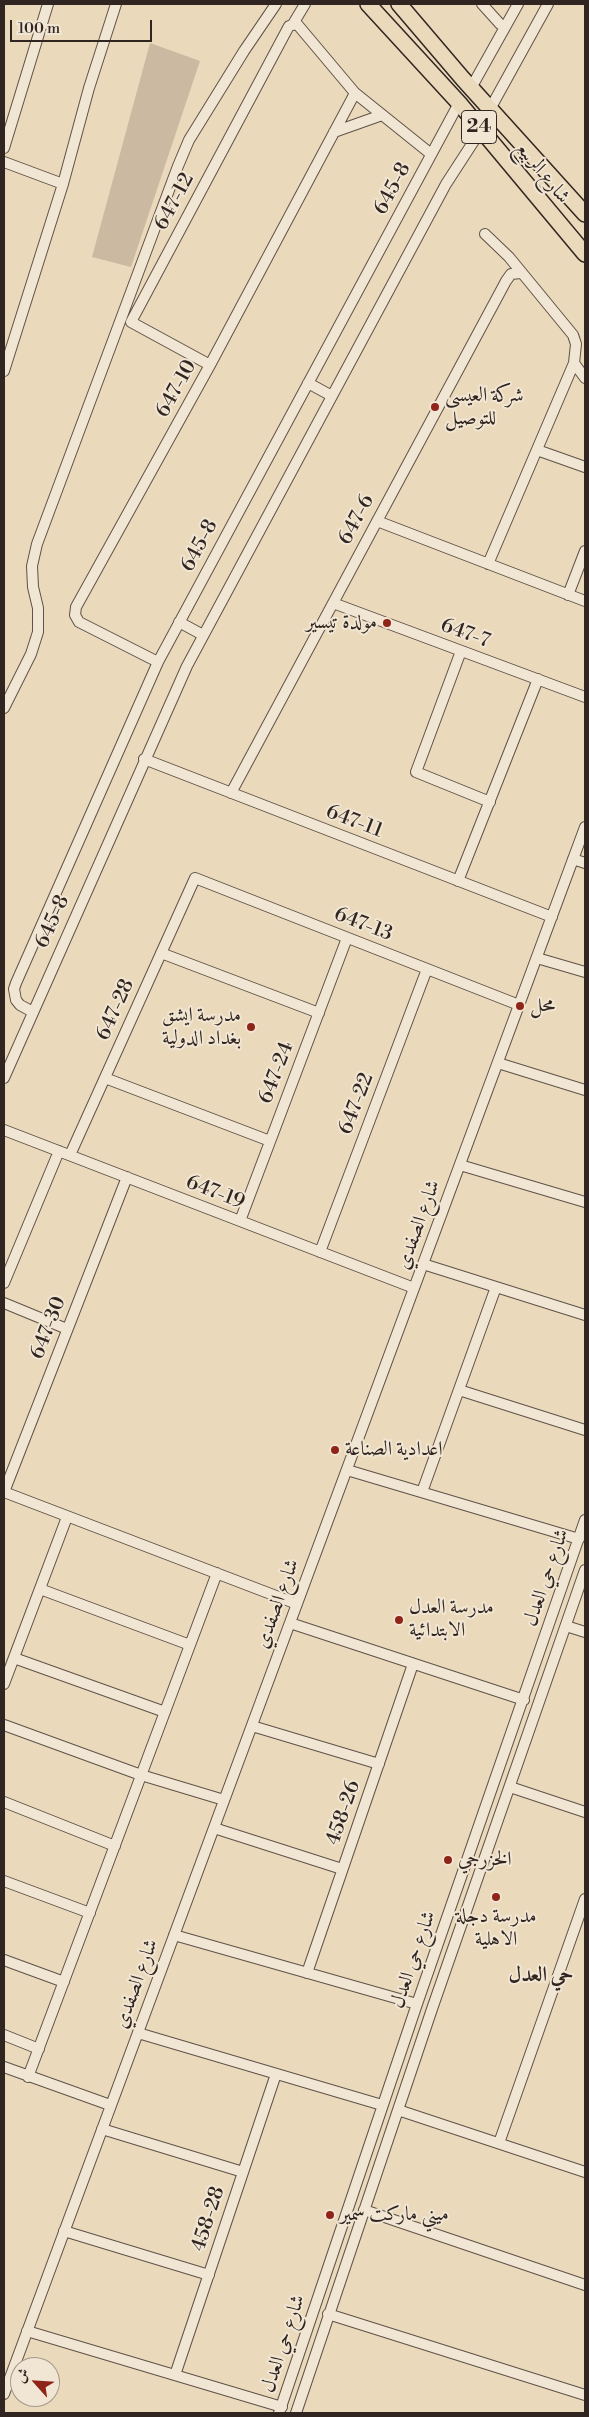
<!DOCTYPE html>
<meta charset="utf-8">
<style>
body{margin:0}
#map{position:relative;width:589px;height:2417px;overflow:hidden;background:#ead9bb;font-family:"Libre Bodoni",Amiri,serif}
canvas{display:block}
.frame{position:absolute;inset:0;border:5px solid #312521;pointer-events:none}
.north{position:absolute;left:10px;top:2357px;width:50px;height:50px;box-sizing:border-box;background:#f1e6d3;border:1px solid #a4998c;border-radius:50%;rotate:296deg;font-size:14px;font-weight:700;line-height:20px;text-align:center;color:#312521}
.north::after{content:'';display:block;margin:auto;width:18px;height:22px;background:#8f2418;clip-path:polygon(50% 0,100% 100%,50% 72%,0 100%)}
.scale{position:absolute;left:10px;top:20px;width:142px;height:22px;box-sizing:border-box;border:2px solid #312521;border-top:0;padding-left:6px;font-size:15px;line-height:18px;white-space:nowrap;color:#312521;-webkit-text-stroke:4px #f1e6d3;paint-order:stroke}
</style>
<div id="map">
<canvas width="589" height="2417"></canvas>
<div class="frame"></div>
<div class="north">ش</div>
<div class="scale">100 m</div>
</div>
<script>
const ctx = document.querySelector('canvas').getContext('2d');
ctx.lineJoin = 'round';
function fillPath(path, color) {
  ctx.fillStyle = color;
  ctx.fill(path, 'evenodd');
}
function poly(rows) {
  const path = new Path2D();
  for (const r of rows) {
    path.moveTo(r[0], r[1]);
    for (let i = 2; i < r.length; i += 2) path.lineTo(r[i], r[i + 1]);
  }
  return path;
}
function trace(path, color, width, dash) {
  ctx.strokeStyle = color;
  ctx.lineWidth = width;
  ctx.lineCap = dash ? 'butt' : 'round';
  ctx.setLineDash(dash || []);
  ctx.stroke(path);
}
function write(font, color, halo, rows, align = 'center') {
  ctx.font = font + ' "Libre Bodoni",Amiri,serif';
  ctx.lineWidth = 4;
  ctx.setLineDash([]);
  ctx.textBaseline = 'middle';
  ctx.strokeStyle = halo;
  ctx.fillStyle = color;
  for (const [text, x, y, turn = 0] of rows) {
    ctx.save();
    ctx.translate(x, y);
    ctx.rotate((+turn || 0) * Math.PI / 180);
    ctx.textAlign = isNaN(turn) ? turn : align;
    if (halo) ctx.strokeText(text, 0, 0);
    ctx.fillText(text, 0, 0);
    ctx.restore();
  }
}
const green = poly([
 [150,43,200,61,131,267,92,257]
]);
const street = poly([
 [482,4,500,24,505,27],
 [293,24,305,4],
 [471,88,518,4],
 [490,109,548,4],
 [334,132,382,115],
 [4,148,48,4],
 [4,162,63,184],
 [485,234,509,257,573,335,576,344,574,363,585,378],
 [210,365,131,322,289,26,297,24,355,93,431,154],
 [4,371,63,184,89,88,116,4],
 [308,383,332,396],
 [537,450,585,467],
 [377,521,585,601],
 [488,564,574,363],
 [568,595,585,551],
 [333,603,585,697],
 [179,622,203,635],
 [461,651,416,772,490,802],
 [158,662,79,622,75,615,76,607,210,365,355,93],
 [4,708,31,654,38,632,38,608,33,587,32,566,37,544,178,166,189,140,244,51,276,4],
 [144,759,552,917],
 [231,793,506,281,511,274,521,273],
 [573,859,585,863],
 [458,881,538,679],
 [161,953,319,1013],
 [537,958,585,972],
 [33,1012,20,1005,16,1000,14,989,16,983,158,662,459,103],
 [498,1063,585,1090],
 [4,1078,187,666,446,184,481,130],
 [105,1078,270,1141],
 [4,1130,414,1288],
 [70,1155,195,878,519,1005],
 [460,1165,585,1202],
 [240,1221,347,938],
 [320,1252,427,969],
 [423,1264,585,1315],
 [4,1283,59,1151],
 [4,1303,67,1329],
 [459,1390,585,1430],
 [347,1470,579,1539],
 [4,1492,127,1177],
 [4,1492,297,1604],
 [422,1492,496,1287],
 [40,1589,190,1645],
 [290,1623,524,1700],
 [566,1626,585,1632],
 [14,1658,165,1712],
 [4,1684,67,1517],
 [4,1725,141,1775,224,1800],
 [252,1726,379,1764],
 [510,1787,585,1812],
 [4,1802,115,1846],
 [214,1828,342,1869],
 [4,1881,90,1913],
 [174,1935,417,2004],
 [4,1960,64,1982],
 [307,1973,413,1664],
 [138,2033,382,2105],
 [4,2035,39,2049],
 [4,2067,110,2105],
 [28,2077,217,1573],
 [398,2110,585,2172],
 [102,2129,243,2172],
 [499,2143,585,1899],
 [364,2210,585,2285],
 [64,2231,209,2275],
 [328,2314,585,2395],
 [27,2331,282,2407],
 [175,2375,276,2074],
 [4,2394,585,827],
 [279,2413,417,2004,585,1520],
 [296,2413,432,2009,585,1570]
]);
const primary = poly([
 [368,4,459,103,585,254],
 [399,4,463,79,585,214]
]);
const markers = [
 [435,407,5,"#8f2418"],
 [387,623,5,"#8f2418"],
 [520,1006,5,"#8f2418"],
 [251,1027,5,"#8f2418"],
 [335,1450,5,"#8f2418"],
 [399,1620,5,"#8f2418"],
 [448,1860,5,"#8f2418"],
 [496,1897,5,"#8f2418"],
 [330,2215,5,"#8f2418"]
];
const shields = [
 [479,127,35]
];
const shieldNames = [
 ["24",479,127]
];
const streetNames = [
 ["شارع الربيع",542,173,51],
 ["645-8",393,189,-62],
 ["647-12",175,202,-62],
 ["647-10",177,389,-61],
 ["647-6",357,520,-62],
 ["645-8",200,546,-62],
 ["647-7",465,634,20],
 ["647-11",354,822,21],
 ["645-8",53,922,-66],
 ["647-13",363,925,21],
 ["647-28",116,1010,-66],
 ["647-24",277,1073,-69],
 ["647-22",357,1104,-69],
 ["647-19",215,1193,21],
 ["شارع الصفدي",419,1225,-70],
 ["647-30",49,1328,-69],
 ["شارع حي العدل",547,1578,-71],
 ["شارع الصفدي",278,1604,-70],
 ["458-26",344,1813,-71],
 ["شارع حي العدل",414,1960,-71],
 ["شارع الصفدي",137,1984,-70],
 ["458-28",209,2219,-72],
 ["شارع حي العدل",284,2344,-72]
];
const poiNames = [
 ["شركة العيسى",445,396],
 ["للتوصيل",445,419],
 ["مولدة تيسير",377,623,"right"],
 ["محل",530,1006],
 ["مدرسة ايشق",241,1016,"right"],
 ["بغداد الدولية",241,1039,"right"],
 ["اعدادية الصناعة",345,1450],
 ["مدرسة العدل",409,1608],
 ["الابتدائية",409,1631],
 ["الخزرجي",458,1860],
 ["مدرسة دجلة",496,1917,"center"],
 ["الاهلية",496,1940,"center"],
 ["ميني ماركت سمير",340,2215]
];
const neighbourhoodNames = [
 ["حي العدل",541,1976]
];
fillPath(green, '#cbbaa1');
trace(street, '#5f5248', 12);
trace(primary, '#312521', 18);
trace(street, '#f1e6d3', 10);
trace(primary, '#ead9bb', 15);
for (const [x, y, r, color] of markers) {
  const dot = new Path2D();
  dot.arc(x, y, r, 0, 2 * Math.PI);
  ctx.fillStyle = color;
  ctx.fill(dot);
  trace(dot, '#f1e6d3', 2);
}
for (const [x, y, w] of shields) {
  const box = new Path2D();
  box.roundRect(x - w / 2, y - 16.5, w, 33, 4);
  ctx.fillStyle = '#f1e6d3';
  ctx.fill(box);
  trace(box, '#312521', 1);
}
write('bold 19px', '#312521', null, shieldNames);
write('20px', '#312521', '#f1e6d3', streetNames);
write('20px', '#312521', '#f1e6d3', poiNames, 'left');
write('bold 21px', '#312521', '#f1e6d3', neighbourhoodNames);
</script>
